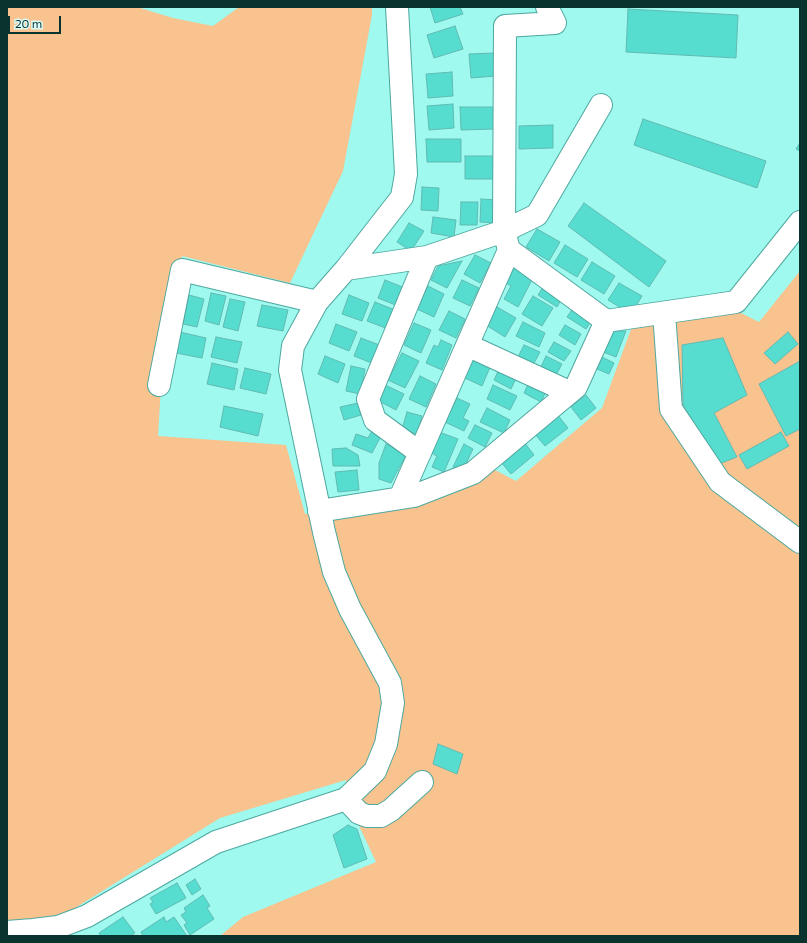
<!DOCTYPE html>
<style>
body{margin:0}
#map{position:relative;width:807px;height:943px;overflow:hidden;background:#9ff9ef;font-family:Commissioner,sans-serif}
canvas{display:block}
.frame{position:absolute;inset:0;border:8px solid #0a322e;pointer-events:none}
.scale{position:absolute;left:8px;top:16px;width:53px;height:18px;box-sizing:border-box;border:2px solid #0a322e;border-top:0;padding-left:5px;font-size:12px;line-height:14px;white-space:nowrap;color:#0a322e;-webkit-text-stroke:3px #dafbf7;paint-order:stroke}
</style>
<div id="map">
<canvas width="807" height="943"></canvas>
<div class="frame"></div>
<div class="scale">20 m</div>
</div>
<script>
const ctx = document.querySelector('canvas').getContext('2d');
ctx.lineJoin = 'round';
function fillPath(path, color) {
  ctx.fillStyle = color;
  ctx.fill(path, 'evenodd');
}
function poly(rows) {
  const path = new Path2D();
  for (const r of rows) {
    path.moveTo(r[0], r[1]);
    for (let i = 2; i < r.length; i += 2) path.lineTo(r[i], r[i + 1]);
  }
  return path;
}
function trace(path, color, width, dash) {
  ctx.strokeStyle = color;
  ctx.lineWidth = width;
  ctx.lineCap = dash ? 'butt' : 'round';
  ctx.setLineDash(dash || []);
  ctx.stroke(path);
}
const green = poly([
 [7,7,137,7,173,18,213,26,239,7,372,7,372,15,343,171,290,283,182,256,176,302,162,370,158,436,286,445,305,514,412,501,491,468,516,481,602,408,634,321,735,310,759,322,800,271,800,936,220,936,243,917,376,862,345,796,346,780,220,818,67,913,7,924]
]);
const building = poly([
 [430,7,460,7,463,14,435,23,430,7],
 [628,9,738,15,736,58,626,52,628,9],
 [455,26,463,49,434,58,427,35,455,26],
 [494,53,496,76,471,78,469,54,494,53],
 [452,72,453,96,428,98,426,74,452,72],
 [453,104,454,128,429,130,427,106,453,104],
 [460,107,494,107,494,129,461,130,460,107],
 [643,119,766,161,757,188,634,145,643,119],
 [553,125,553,148,519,149,519,126,553,125],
 [426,139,461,139,461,162,427,162,426,139],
 [800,143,800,151,796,149,800,143],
 [465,156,499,156,499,179,465,179,465,156],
 [422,187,439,188,438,211,421,210,422,187],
 [481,199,498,200,497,223,480,222,481,199],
 [461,202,478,202,477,225,460,225,461,202],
 [584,203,666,261,649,287,568,226,584,203],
 [433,217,456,220,454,237,431,233,433,217],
 [409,223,424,231,411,251,397,242,409,223],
 [537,229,560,242,549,261,526,247,537,229],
 [565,245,588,259,577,277,554,263,565,245],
 [475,255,491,263,480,283,464,274,475,255],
 [462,261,447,288,431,280,438,266,462,261],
 [592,262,615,276,604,294,581,280,592,262],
 [516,264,535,274,518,307,504,299,511,286,506,283,516,264],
 [385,280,405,288,398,306,378,298,385,280],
 [462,280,479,288,470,306,453,298,462,280],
 [619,283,642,296,631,314,608,300,619,283],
 [545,284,563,296,557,307,538,295,545,284],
 [428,286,444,294,434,317,417,309,428,286],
 [211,293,226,296,219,325,205,321,211,293],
 [189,295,204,299,197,327,183,324,189,295],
 [349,295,369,303,362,321,342,314,349,295],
 [533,296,553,308,542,326,522,314,533,296],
 [230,299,245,302,238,331,223,327,230,299],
 [375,302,395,310,388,329,367,321,375,302],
 [262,305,288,310,283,331,257,326,262,305],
 [497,307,516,318,505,337,486,325,497,307],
 [574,307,593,318,586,329,567,317,574,307],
 [449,311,465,319,456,338,439,330,449,311],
 [523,322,545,333,539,347,516,336,523,322],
 [414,323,431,330,421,353,404,345,414,323],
 [336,324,357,332,349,351,329,343,336,324],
 [565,325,581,334,575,345,559,335,565,325],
 [613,331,626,331,616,357,603,352,613,331],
 [180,332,206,338,202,358,176,353,180,332],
 [788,332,798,344,775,364,764,353,788,332],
 [216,337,242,342,237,363,211,357,216,337],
 [361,338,382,346,374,364,354,356,361,338],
 [723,338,747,395,714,413,737,457,719,464,683,405,682,345,723,338],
 [441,340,452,345,442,370,426,363,434,345,438,347,441,340],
 [554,342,571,351,564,361,548,352,554,342],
 [524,345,540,352,533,365,518,357,524,345],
 [402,353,419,361,405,388,388,380,402,353],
 [325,356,345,364,338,383,318,374,325,356],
 [546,356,562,364,555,377,540,369,546,356],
 [474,357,491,365,482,386,465,378,474,357],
 [602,357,614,363,609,374,597,369,602,357],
 [800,361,800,429,786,436,759,384,800,361],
 [212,363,238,369,234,390,207,384,212,363],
 [351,366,365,369,360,394,346,391,351,366],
 [500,367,517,376,511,389,494,380,500,367],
 [245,368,271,374,266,394,240,388,245,368],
 [420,376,436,384,426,407,409,399,420,376],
 [530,380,547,389,541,402,524,393,530,380],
 [385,385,404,394,396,410,377,400,385,385],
 [493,385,517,396,510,410,487,399,493,385],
 [586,395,596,408,581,420,571,407,586,395],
 [457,398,470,404,463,418,469,421,464,431,445,422,457,398],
 [358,403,361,415,344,420,340,407,358,403],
 [224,406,263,414,258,436,220,427,224,406],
 [487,408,510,420,504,433,480,422,487,408],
 [407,412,422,416,417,434,402,429,407,412],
 [557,414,568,428,545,446,534,433,557,414],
 [475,425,492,433,485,447,468,438,475,425],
 [372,431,381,436,372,453,352,445,356,434,368,438,372,431],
 [439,432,458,439,444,472,432,467,437,456,431,453,439,432],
 [781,432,789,446,747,469,739,455,781,432],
 [524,442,534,455,511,474,500,461,524,442],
 [386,444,406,455,391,483,379,479,379,463,386,444],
 [464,444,473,449,462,472,453,467,464,444],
 [346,448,358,455,360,466,333,466,332,449,346,448],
 [357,470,359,490,338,492,335,472,357,470],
 [438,744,463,754,457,774,433,764,438,744],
 [348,825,357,829,367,859,344,868,333,835,348,825],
 [195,879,201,889,192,895,186,885,195,879],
 [177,883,186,898,156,914,150,904,153,902,150,898,177,883],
 [203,895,210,906,207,908,214,919,190,935,184,925,187,923,181,915,186,912,184,908,203,895],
 [123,917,135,933,130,936,101,936,99,933,123,917],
 [164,917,166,922,174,917,187,936,143,936,141,932,164,917]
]);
const minor = poly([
 [509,250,606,321],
 [346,269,427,257,504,231,505,26,555,23,547,7],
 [664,313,671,409,720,482,800,542],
 [467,345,569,392],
 [159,385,182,270,317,302],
 [420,453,375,420,368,399,427,257],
 [400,498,509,250,504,231,537,215,601,105],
 [319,511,414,496,473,473,576,387,606,321,736,302,800,222],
 [346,799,359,813,367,816,381,816,391,810,422,782],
 [7,932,33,930,58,927,87,916,216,842,346,799,375,771,386,744,393,703,390,683,350,609,334,572,324,532,290,370,293,346,317,302,346,269,402,197,406,174,397,7]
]);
fillPath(green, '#f8c38e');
fillPath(building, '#57dcd0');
trace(building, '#61bbb2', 1);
trace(minor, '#4da89f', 24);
trace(minor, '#fff', 22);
</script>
